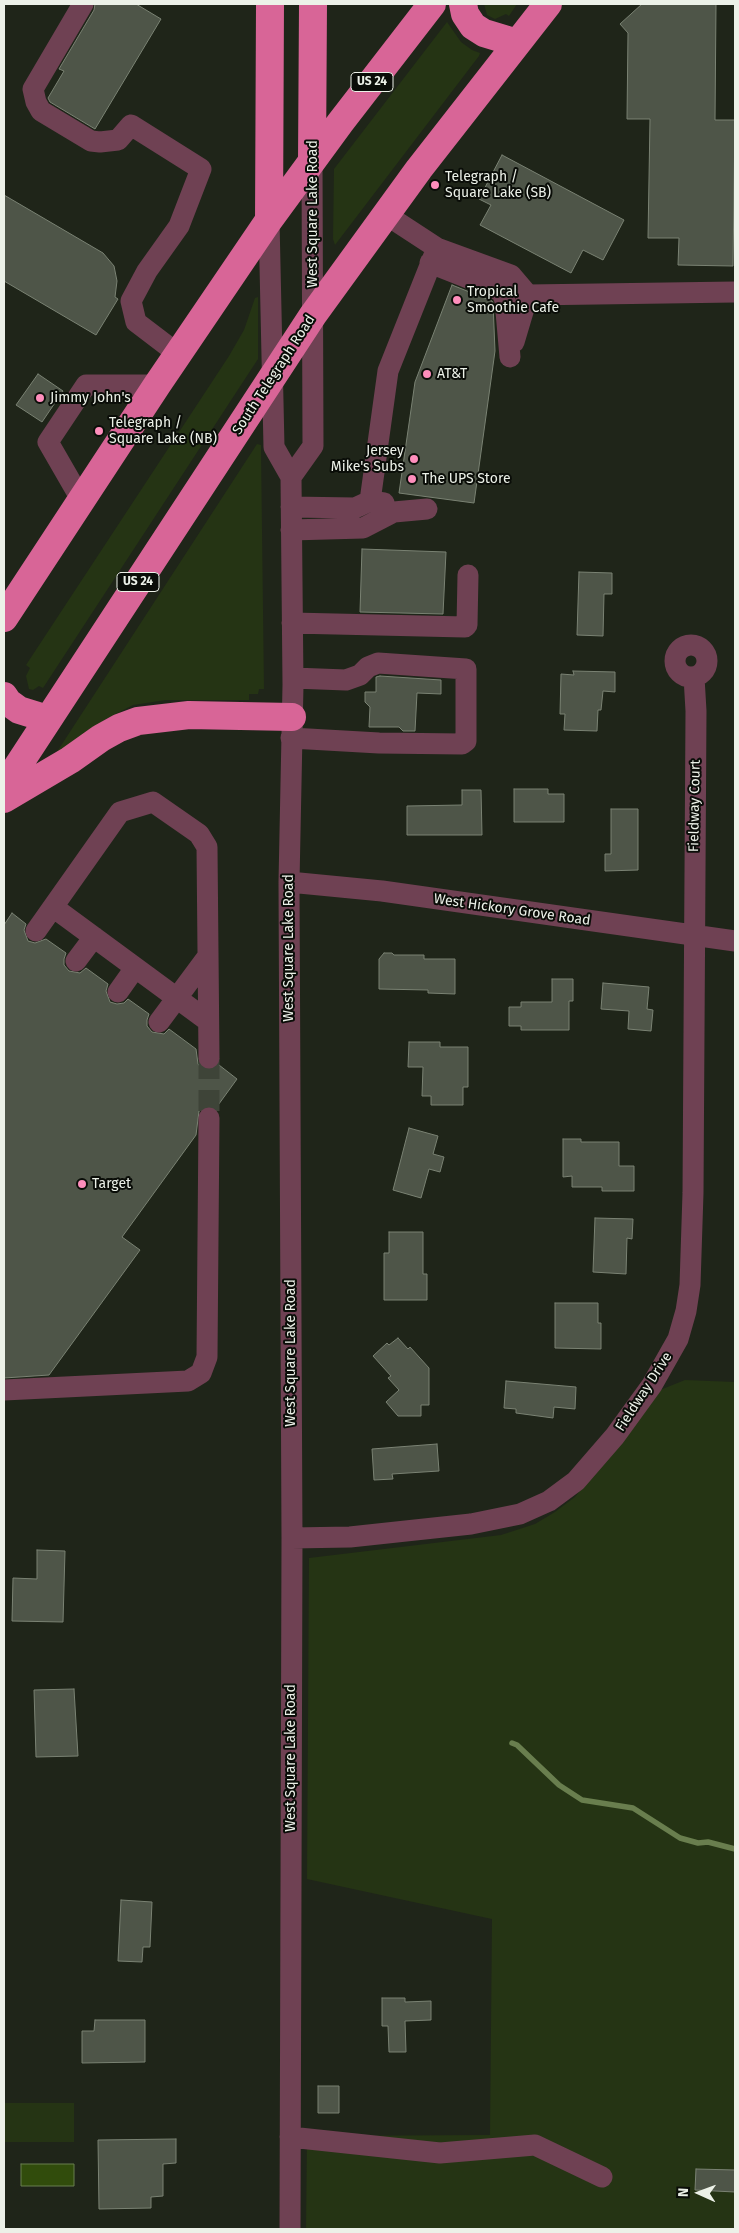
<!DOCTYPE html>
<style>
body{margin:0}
#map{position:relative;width:739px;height:2233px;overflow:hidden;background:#1f2519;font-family:"Fira Sans",sans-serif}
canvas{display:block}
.frame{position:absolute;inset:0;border:5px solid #ecf1e8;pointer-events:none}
.north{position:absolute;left:674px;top:2168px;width:50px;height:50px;-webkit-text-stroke:4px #0a0d08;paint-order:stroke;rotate:272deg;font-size:14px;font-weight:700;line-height:20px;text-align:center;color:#ecf1e8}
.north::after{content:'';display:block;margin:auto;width:18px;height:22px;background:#ecf1e8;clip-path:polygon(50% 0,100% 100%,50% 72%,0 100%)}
</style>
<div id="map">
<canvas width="739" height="2233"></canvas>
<div class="frame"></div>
<div class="north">N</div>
</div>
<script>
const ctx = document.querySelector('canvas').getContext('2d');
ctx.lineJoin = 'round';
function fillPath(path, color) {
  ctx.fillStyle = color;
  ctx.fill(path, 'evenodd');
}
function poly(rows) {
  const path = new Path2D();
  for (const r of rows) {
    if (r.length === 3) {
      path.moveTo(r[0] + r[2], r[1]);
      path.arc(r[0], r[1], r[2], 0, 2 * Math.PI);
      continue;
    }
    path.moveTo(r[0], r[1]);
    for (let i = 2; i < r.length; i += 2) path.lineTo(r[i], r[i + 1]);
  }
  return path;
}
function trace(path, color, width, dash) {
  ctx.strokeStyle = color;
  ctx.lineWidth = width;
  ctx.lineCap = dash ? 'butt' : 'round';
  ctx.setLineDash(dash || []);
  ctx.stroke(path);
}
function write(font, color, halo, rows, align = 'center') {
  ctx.font = font + ' "Fira Sans",sans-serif';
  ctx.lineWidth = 4;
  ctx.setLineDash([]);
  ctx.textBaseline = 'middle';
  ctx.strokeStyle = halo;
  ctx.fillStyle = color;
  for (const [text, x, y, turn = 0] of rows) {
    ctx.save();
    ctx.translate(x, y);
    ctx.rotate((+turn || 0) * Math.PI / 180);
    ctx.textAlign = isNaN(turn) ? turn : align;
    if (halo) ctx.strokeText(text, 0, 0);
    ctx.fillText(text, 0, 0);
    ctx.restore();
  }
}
const green = poly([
 [484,4,517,4,509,16,506,14,495,19,487,15],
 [447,22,461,42,472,50,480,53,479,56,335,245,333,239,334,169],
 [258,297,258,359,43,688,39,686,33,690,29,689,26,676,30,668,26,665,229,356,244,330,255,298],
 [257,444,261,445,261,449,264,689,259,689,258,694,249,694,249,700,166,700,133,705,106,719,51,761],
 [685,1380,735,1382,735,2229,306,2229,307,2136,490,2135,492,1919,307,1879,309,1558,501,1535,535,1524,555,1512,575,1497,660,1390],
 [4,2103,74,2103,74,2142,4,2142]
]);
const water = poly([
 [21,2164,74,2164,74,2186,21,2186,21,2164]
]);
const stream = poly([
 [512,1743,517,1745,559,1785,582,1800,633,1808,680,1838,698,1843,708,1842,735,1849]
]);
const building = poly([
 [95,4,136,4,161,19,95,129,50,102,48,98,64,71,59,69,94,10,95,4],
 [642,4,716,4,715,120,735,120,733,266,678,265,679,238,648,238,650,119,627,119,628,33,620,24,642,4],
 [502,155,624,220,603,260,583,250,571,273,480,225,491,205,479,199,502,155],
 [4,195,103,253,114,266,117,281,115,297,118,299,96,335,4,281,4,195],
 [452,285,492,301,493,303,495,351,474,503,399,493,415,382,452,285],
 [38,374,63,391,42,422,16,405,38,374],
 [362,549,446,552,443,614,360,612,362,549],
 [579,572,612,573,612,594,604,594,603,636,577,635,579,572],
 [573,671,615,672,615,692,603,691,601,710,598,710,597,731,564,730,565,714,560,714,561,674,574,675,573,671],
 [380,676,441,680,441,694,417,693,415,731,403,731,399,727,369,727,370,707,365,702,365,692,376,692,376,677,380,676],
 [514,789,548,789,548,794,564,794,564,822,514,822,514,789],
 [462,790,481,790,482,835,407,835,407,806,462,805,462,790],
 [611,809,638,809,638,870,605,871,605,854,611,854,611,809],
 [12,913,26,924,24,930,28,941,35,943,46,939,66,953,64,959,64,965,69,971,80,973,86,968,108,984,106,991,110,1002,117,1004,124,1003,128,999,149,1014,147,1020,147,1026,152,1032,164,1034,169,1029,196,1049,198,1064,202,1069,210,1070,219,1065,237,1079,216,1108,209,1106,199,1111,196,1135,122,1237,140,1250,49,1375,4,1378,4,925,12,913],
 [384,953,392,953,394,955,424,955,424,959,455,959,455,994,428,993,428,990,379,989,379,959,384,953],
 [552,979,573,979,573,1001,569,1001,569,1030,521,1030,521,1026,509,1026,509,1007,521,1007,521,1002,552,1002,552,979],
 [603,983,649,987,647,1009,653,1010,651,1031,628,1029,629,1011,601,1009,603,983],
 [409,1042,440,1042,440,1047,468,1047,468,1087,463,1087,463,1105,431,1105,431,1096,422,1096,423,1067,408,1067,409,1042],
 [409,1128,438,1136,433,1154,444,1157,440,1172,429,1169,421,1198,393,1190,409,1128],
 [563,1139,581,1139,581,1142,619,1142,619,1166,634,1166,634,1191,602,1191,602,1187,572,1187,572,1176,563,1177,563,1139],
 [595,1218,633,1219,632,1239,627,1238,626,1274,593,1272,595,1218],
 [389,1232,423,1232,423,1274,427,1274,427,1300,384,1300,384,1253,389,1253,389,1232],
 [555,1303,598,1303,598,1323,601,1323,601,1349,555,1348,555,1303],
 [398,1338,408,1349,410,1347,429,1368,429,1405,421,1405,421,1416,398,1416,386,1402,399,1390,388,1378,391,1376,373,1356,387,1343,389,1345,398,1338],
 [506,1381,576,1387,575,1409,554,1407,553,1418,516,1413,516,1409,504,1408,506,1381],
 [437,1444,439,1471,392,1474,393,1479,374,1480,372,1449,437,1444],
 [37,1550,65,1551,63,1622,12,1621,13,1578,37,1579,37,1550],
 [74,1689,78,1756,36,1757,34,1690,74,1689],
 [121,1900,152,1902,150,1947,143,1947,142,1962,118,1961,121,1900],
 [382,1998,405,1998,405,2002,431,2001,431,2020,405,2021,406,2052,389,2052,388,2026,382,2026,382,1998],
 [95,2020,145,2020,145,2062,82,2063,82,2031,94,2031,95,2020],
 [318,2086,339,2086,339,2113,318,2113,318,2086],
 [176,2139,176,2163,163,2164,163,2196,151,2197,151,2208,99,2209,98,2140,176,2139],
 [696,2169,735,2170,735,2192,695,2190,696,2169]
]);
const minorTunnel = poly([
 [209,1058,209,1118]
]);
const minor = poly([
 [83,4,33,89,36,102,41,111,91,141,100,142,118,140,131,125,201,169,179,226,147,271,131,301,136,322,178,354],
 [385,214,437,248],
 [269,220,274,447,291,477,293,685,289,882,292,1538,290,2229],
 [430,263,501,291,505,300,510,357],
 [514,342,528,295],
 [291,477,313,446,312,160],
 [82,501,48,442,86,385,157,385],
 [370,501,388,371,437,248,511,275,528,295,735,292],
 [291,507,355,508,370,501,384,503],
 [291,530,363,528,394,512,427,509],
 [292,623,465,627,467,625,468,575],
 [691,661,16],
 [291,738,379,743,462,744,466,741,466,669,378,663,368,667,360,675,346,680,293,678],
 [289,882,382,891,735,941],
 [53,907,208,1021],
 [36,931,120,812,153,802,199,834,207,847,209,1058],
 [76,961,94,937],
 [118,992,135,968],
 [159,1022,208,956],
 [4,1390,188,1381,201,1373,207,1357,209,1118],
 [292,1538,350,1537,471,1524,520,1514,549,1501,576,1481,615,1436,652,1385,678,1339,686,1311,690,1285,693,1193,696,711,694,677],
 [290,2137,440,2153,535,2145,602,2177]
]);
const highway = poly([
 [463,4,465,14,473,26,484,33,517,43],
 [312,160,313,4],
 [269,220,270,4],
 [4,618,157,385,269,220,340,123,432,4],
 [4,696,8,702,19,710,48,719],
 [4,787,313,315,419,169,548,4],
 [4,799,70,760,101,738,119,728,138,721,189,715,292,717]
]);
const markers = [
 [435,185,5,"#fe8ebc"],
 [457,300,5,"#fe8ebc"],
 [427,374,5,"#fe8ebc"],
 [40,398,5,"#fe8ebc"],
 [99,431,5,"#fe8ebc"],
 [414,459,5,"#fe8ebc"],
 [412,479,5,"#fe8ebc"],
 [82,1184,5,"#fe8ebc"]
];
const shields = [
 [372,82,42],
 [138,582,42]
];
const shieldNames = [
 ["US 24",372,82],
 ["US 24",138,582]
];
const poiNames = [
 ["Telegraph /",445,177],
 ["Square Lake (SB)",445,193],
 ["Tropical",467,292],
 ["Smoothie Cafe",467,308],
 ["AT&T",437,374],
 ["Jimmy John's",50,398],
 ["Telegraph /",109,423],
 ["Square Lake (NB)",109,439],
 ["Jersey",404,451,"right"],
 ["Mike's Subs",404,467,"right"],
 ["The UPS Store",422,479],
 ["Target",92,1184]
];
const streetNames = [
 ["West Square Lake Road",313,214,-90],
 ["South Telegraph Road",274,375,-57],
 ["Fieldway Court",695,806,-89],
 ["West Hickory Grove Road",512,910,8],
 ["West Square Lake Road",289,948,-90],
 ["West Square Lake Road",291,1353,-90],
 ["Fieldway Drive",644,1392,-57],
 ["West Square Lake Road",291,1758,-90]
];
fillPath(green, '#253414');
fillPath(water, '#314c0c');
trace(water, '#697e4e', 1);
trace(stream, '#697e4e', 5.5);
fillPath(building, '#4e5548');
trace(building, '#7a8273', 1);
trace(minorTunnel, '#3e4438', 21, [21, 11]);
trace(minor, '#6f4153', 21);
trace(highway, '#d86597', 28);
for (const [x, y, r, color] of markers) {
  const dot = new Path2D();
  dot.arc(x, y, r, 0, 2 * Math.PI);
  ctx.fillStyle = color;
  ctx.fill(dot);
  trace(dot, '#0a0d08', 2);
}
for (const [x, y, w] of shields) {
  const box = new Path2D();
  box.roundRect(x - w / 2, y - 9.5, w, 19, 4);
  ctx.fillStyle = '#0a0d08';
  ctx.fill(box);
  trace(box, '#ecf1e8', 1);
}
write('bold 12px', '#ecf1e8', null, shieldNames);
write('14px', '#ecf1e8', '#0a0d08', poiNames, 'left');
write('14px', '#ecf1e8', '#0a0d08', streetNames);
</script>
